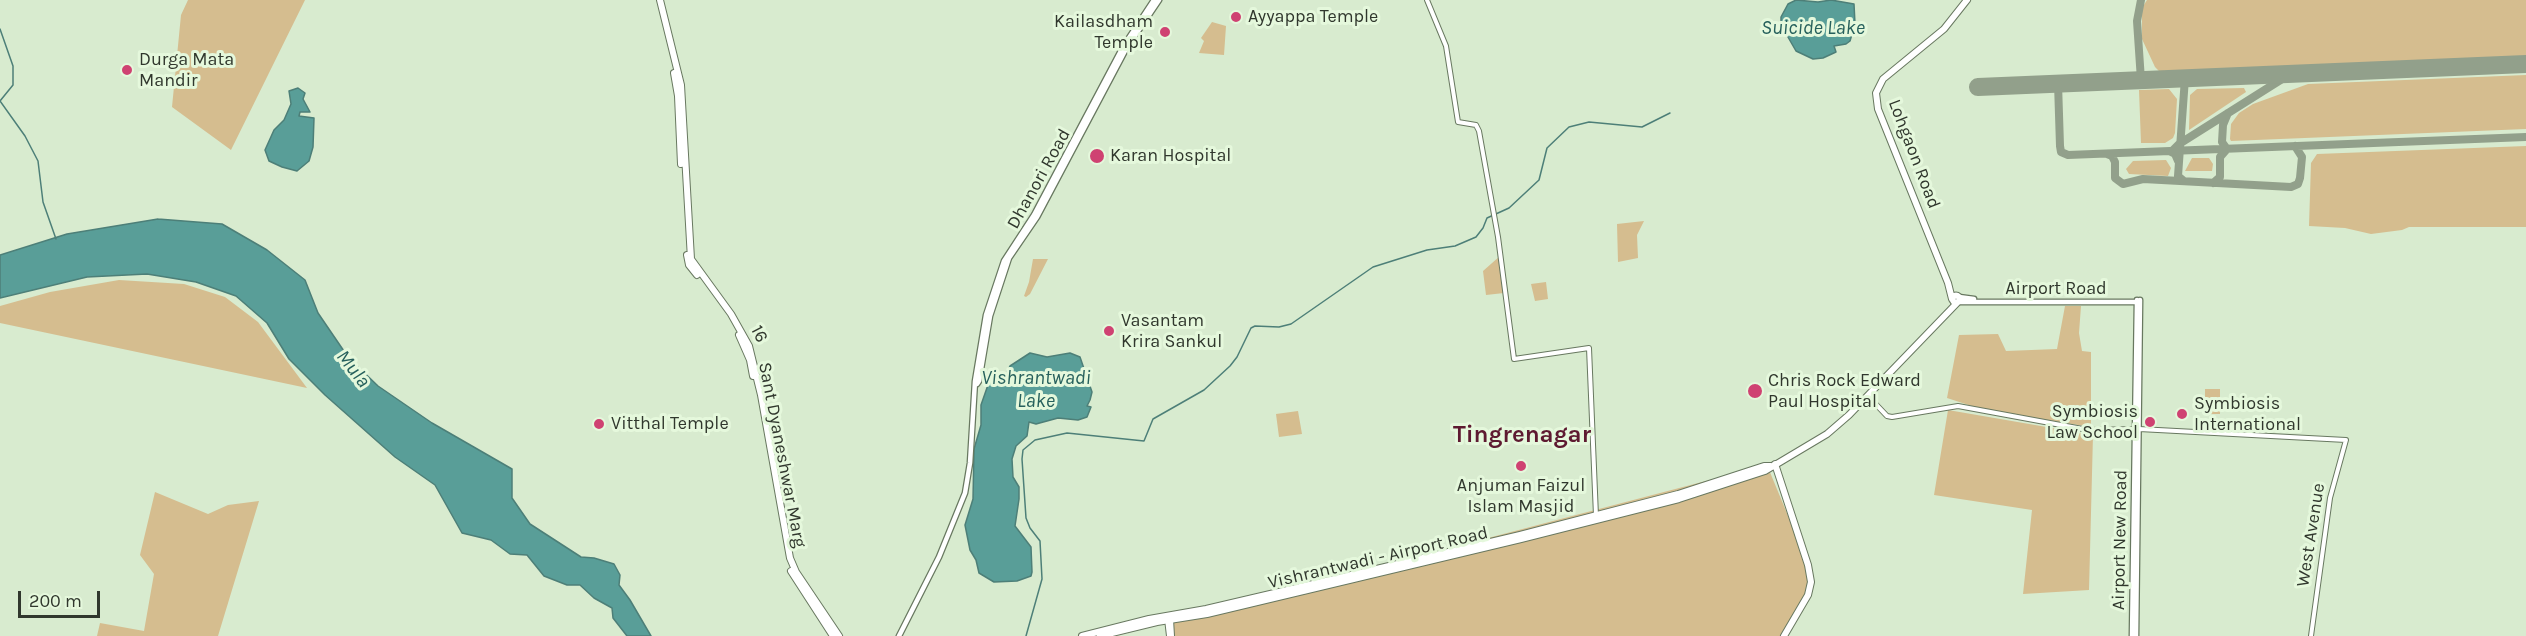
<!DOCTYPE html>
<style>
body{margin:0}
#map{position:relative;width:2526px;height:636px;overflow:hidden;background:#d8ebcf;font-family:Karla,sans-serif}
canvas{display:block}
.scale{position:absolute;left:18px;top:591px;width:82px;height:27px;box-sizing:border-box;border:3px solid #30372d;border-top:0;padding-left:8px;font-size:18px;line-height:21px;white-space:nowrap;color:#30372d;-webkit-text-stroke:4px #e5f8dc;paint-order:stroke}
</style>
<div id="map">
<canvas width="2526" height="636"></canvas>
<div class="scale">200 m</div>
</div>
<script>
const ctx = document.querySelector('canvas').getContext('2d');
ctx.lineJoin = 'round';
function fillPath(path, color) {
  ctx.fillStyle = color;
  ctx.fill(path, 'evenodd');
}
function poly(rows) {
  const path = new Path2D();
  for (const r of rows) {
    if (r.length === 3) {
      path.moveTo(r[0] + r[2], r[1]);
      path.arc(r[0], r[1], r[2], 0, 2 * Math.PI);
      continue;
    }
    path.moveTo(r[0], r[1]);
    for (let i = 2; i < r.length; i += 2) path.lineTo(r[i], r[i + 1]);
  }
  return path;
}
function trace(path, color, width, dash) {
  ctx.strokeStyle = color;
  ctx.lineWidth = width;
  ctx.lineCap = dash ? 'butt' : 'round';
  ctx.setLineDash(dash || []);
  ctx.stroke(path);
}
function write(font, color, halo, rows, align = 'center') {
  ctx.font = font + ' Karla,sans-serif';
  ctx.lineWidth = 6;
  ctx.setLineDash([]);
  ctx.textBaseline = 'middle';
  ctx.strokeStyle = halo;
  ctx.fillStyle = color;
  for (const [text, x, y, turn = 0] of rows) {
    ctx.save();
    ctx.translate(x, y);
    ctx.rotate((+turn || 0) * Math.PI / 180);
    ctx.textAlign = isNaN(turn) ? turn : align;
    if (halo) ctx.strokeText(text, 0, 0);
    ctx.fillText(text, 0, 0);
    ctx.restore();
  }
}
const green = poly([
 [188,0,305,0,231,150,172,107,181,15],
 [2147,0,2526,0,2526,56,2160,72,2155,67,2142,39,2142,8],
 [1212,22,1226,26,1224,55,1199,53,1204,41,1201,38],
 [2526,75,2526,129,2231,141,2230,139,2231,124,2239,113,2253,104,2308,84],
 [2244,88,2246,92,2189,130,2190,95,2197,89],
 [2169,89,2177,99,2175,133,2173,138,2165,143,2141,143,2139,90],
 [2526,146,2526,227,2409,227,2402,230,2371,234,2345,228,2309,226,2311,163,2317,154],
 [2192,158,2209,158,2213,164,2212,171,2185,171],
 [2166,160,2171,168,2168,176,2129,174,2126,169,2133,161],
 [1644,221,1637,235,1638,258,1618,262,1617,224],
 [1500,256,1504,293,1486,295,1483,271],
 [1033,259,1048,259,1030,294,1026,297,1024,296,1029,282],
 [119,280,184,284,225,297,258,322,307,388,0,323,0,306,50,292],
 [1546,282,1548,299,1535,301,1531,284],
 [2065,306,2081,306,2079,333,2082,351,2091,352,2091,427,1984,410,1947,398,1959,335,1998,334,2006,351,2057,349],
 [2205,389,2220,389,2220,414,2205,414],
 [1948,410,2093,435,2089,590,2023,594,2032,510,1934,495],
 [1298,411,1302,434,1279,437,1276,414],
 [1767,465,1810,569,1810,590,1784,636,1172,636,1171,621],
 [155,492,208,514,228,505,259,501,218,636,97,636,100,623,144,631,154,574,140,555]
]);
const water = poly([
 [1796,0,1818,2,1831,0,1854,4,1855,24,1850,41,1846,44,1834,46,1836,52,1823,58,1813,59,1796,51,1781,25,1781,17,1788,4,1796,0],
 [298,88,305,93,303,99,310,112,300,112,299,116,314,118,313,147,309,161,297,171,282,167,269,161,265,150,274,130,284,120,291,104,289,91,298,88],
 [158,219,222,224,267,250,305,280,318,313,348,357,378,386,432,423,512,469,512,498,530,524,581,557,594,558,614,564,620,575,619,585,630,600,651,636,627,636,613,618,612,608,594,598,580,585,567,585,544,576,527,555,510,554,491,540,462,533,435,485,395,457,325,395,289,359,267,323,236,296,196,282,147,274,87,277,0,298,0,255,67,234,158,219],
 [1030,353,1047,357,1070,353,1080,357,1092,392,1090,400,1087,406,1091,407,1087,417,1078,420,1058,418,1036,424,1029,422,1027,436,1016,446,1012,459,1013,477,1019,487,1019,499,1015,526,1031,547,1032,572,1031,576,1017,581,994,582,979,573,976,560,970,550,965,525,973,499,974,449,981,425,981,405,989,382,1005,375,1010,366,1030,353]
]);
const stream = poly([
 [0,29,13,66,13,85,0,101,25,136,38,161,43,202,56,239],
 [1026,636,1042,579,1040,541,1030,528,1026,518,1022,459,1023,450,1035,440,1067,433,1144,441,1153,419,1204,390,1230,366,1237,357,1251,328,1255,326,1279,327,1291,324,1373,267,1427,250,1455,246,1476,237,1483,228,1487,218,1509,208,1539,180,1547,148,1569,127,1589,122,1642,127,1670,113]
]);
const taxiway = poly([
 [2141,0,2137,21,2141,80],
 [2266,75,2274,83],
 [2058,83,2060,146,2061,152,2068,155,2526,137],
 [2107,154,2112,156,2115,162,2115,178,2123,184,2143,179,2291,187,2298,184,2300,178,2302,157,2295,146],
 [2178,161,2175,154,2171,152,2179,144,2290,74],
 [2184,181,2178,176,2185,78],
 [2213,183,2220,177,2220,157,2227,149,2222,142,2223,125,2228,113]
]);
const runway = poly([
 [1978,87,2526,64]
]);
const tertiary = poly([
 [1427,0,1446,46,1458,122,1476,125,1479,131,1498,237,1514,359,1589,348,1596,516],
 [1868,396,1887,416,1892,417,1958,406,2088,430,2139,429,2346,440,2330,498,2311,636],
 [1167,619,1169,636],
 [1171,619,1172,636]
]);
const secondary = poly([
 [1959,297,1974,299],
 [1958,302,2138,302],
 [977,384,979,381,990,316,1009,258,1037,217,1126,49,1159,0],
 [899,636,939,557,965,493,970,463,975,381,986,315,1004,261,1034,215,1123,47,1154,0],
 [2132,636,2137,300],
 [2136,636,2140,300]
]);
const primary = poly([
 [660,0,681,85,691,259,731,314,749,346,761,395,790,558,796,572,839,636],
 [674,73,678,96,681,164],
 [687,255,689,265,697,275],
 [1956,299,3.5],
 [1952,299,1948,283,1878,109,1876,93,1883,79,1944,29,1967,0],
 [739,335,750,360,753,376],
 [1775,464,1808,565,1811,582,1808,595,1784,636],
 [791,571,833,636],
 [1082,636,1149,619,1206,609,1313,584,1520,535,1678,494,1764,466,1771,466],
 [1100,636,1157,622,1207,614,1521,539,1679,499,1765,471,1827,434,1849,415,1957,303]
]);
const markers = [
 [1236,17,6,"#cf4272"],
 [1165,32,6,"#cf4272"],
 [127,70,6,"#cf4272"],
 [1097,156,8,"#cf4272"],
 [1109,331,6,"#cf4272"],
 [1755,391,8,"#cf4272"],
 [2182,414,6,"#cf4272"],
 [2150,422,6,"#cf4272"],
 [599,424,6,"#cf4272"],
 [1521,466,6,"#cf4272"]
];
const poiNames = [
 ["Ayyappa Temple",1248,17],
 ["Kailasdham",1153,22,"right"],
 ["Temple",1153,43,"right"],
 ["Durga Mata",139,60],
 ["Mandir",139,81],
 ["Karan Hospital",1110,156],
 ["Vasantam",1121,321],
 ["Krira Sankul",1121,342],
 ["Chris Rock Edward",1768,381],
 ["Paul Hospital",1768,402],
 ["Symbiosis",2194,404],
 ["International",2194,425],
 ["Symbiosis",2138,412,"right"],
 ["Law School",2138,433,"right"],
 ["Vitthal Temple",611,424],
 ["Anjuman Faizul",1521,486,"center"],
 ["Islam Masjid",1521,507,"center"]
];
const streetNames = [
 ["Lohgaon Road",1914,154,69],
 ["Dhanori Road",1039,179,-61],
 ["Airport Road",2056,289],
 ["16",759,334,63],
 ["Sant Dyaneshwar Marg",782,455,79],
 ["West Avenue",2311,535,-81],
 ["Airport New Road",2120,540,-89],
 ["Vishrantwadi - Airport Road",1378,558,-13]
];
const waterNames = [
 ["Suicide Lake",1813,28],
 ["Mula",353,369,52],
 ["Vishrantwadi",1036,378],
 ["Lake",1036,401]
];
const districtNames = [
 ["Tingrenagar",1522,435]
];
fillPath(green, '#d5bd8f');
fillPath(water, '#599e98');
trace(water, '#4d7f78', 1.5);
trace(stream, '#4d7f78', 1.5);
trace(taxiway, '#92a08b', 8);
trace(runway, '#92a08b', 18);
trace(tertiary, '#687860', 6);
trace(secondary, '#687860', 7);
trace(primary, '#687860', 8);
trace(tertiary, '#fff', 4);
trace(secondary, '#fff', 4.5);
trace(primary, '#fff', 6);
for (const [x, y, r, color] of markers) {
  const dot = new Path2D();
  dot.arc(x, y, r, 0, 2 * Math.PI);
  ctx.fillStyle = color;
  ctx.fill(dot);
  trace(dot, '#e5f8dc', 2);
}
write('18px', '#30372d', '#e5f8dc', poiNames, 'left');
write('18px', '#30372d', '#e5f8dc', streetNames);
write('italic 20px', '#26605c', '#e5f8dc', waterNames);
write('bold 24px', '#5e1a31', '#e5f8dc', districtNames);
</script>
